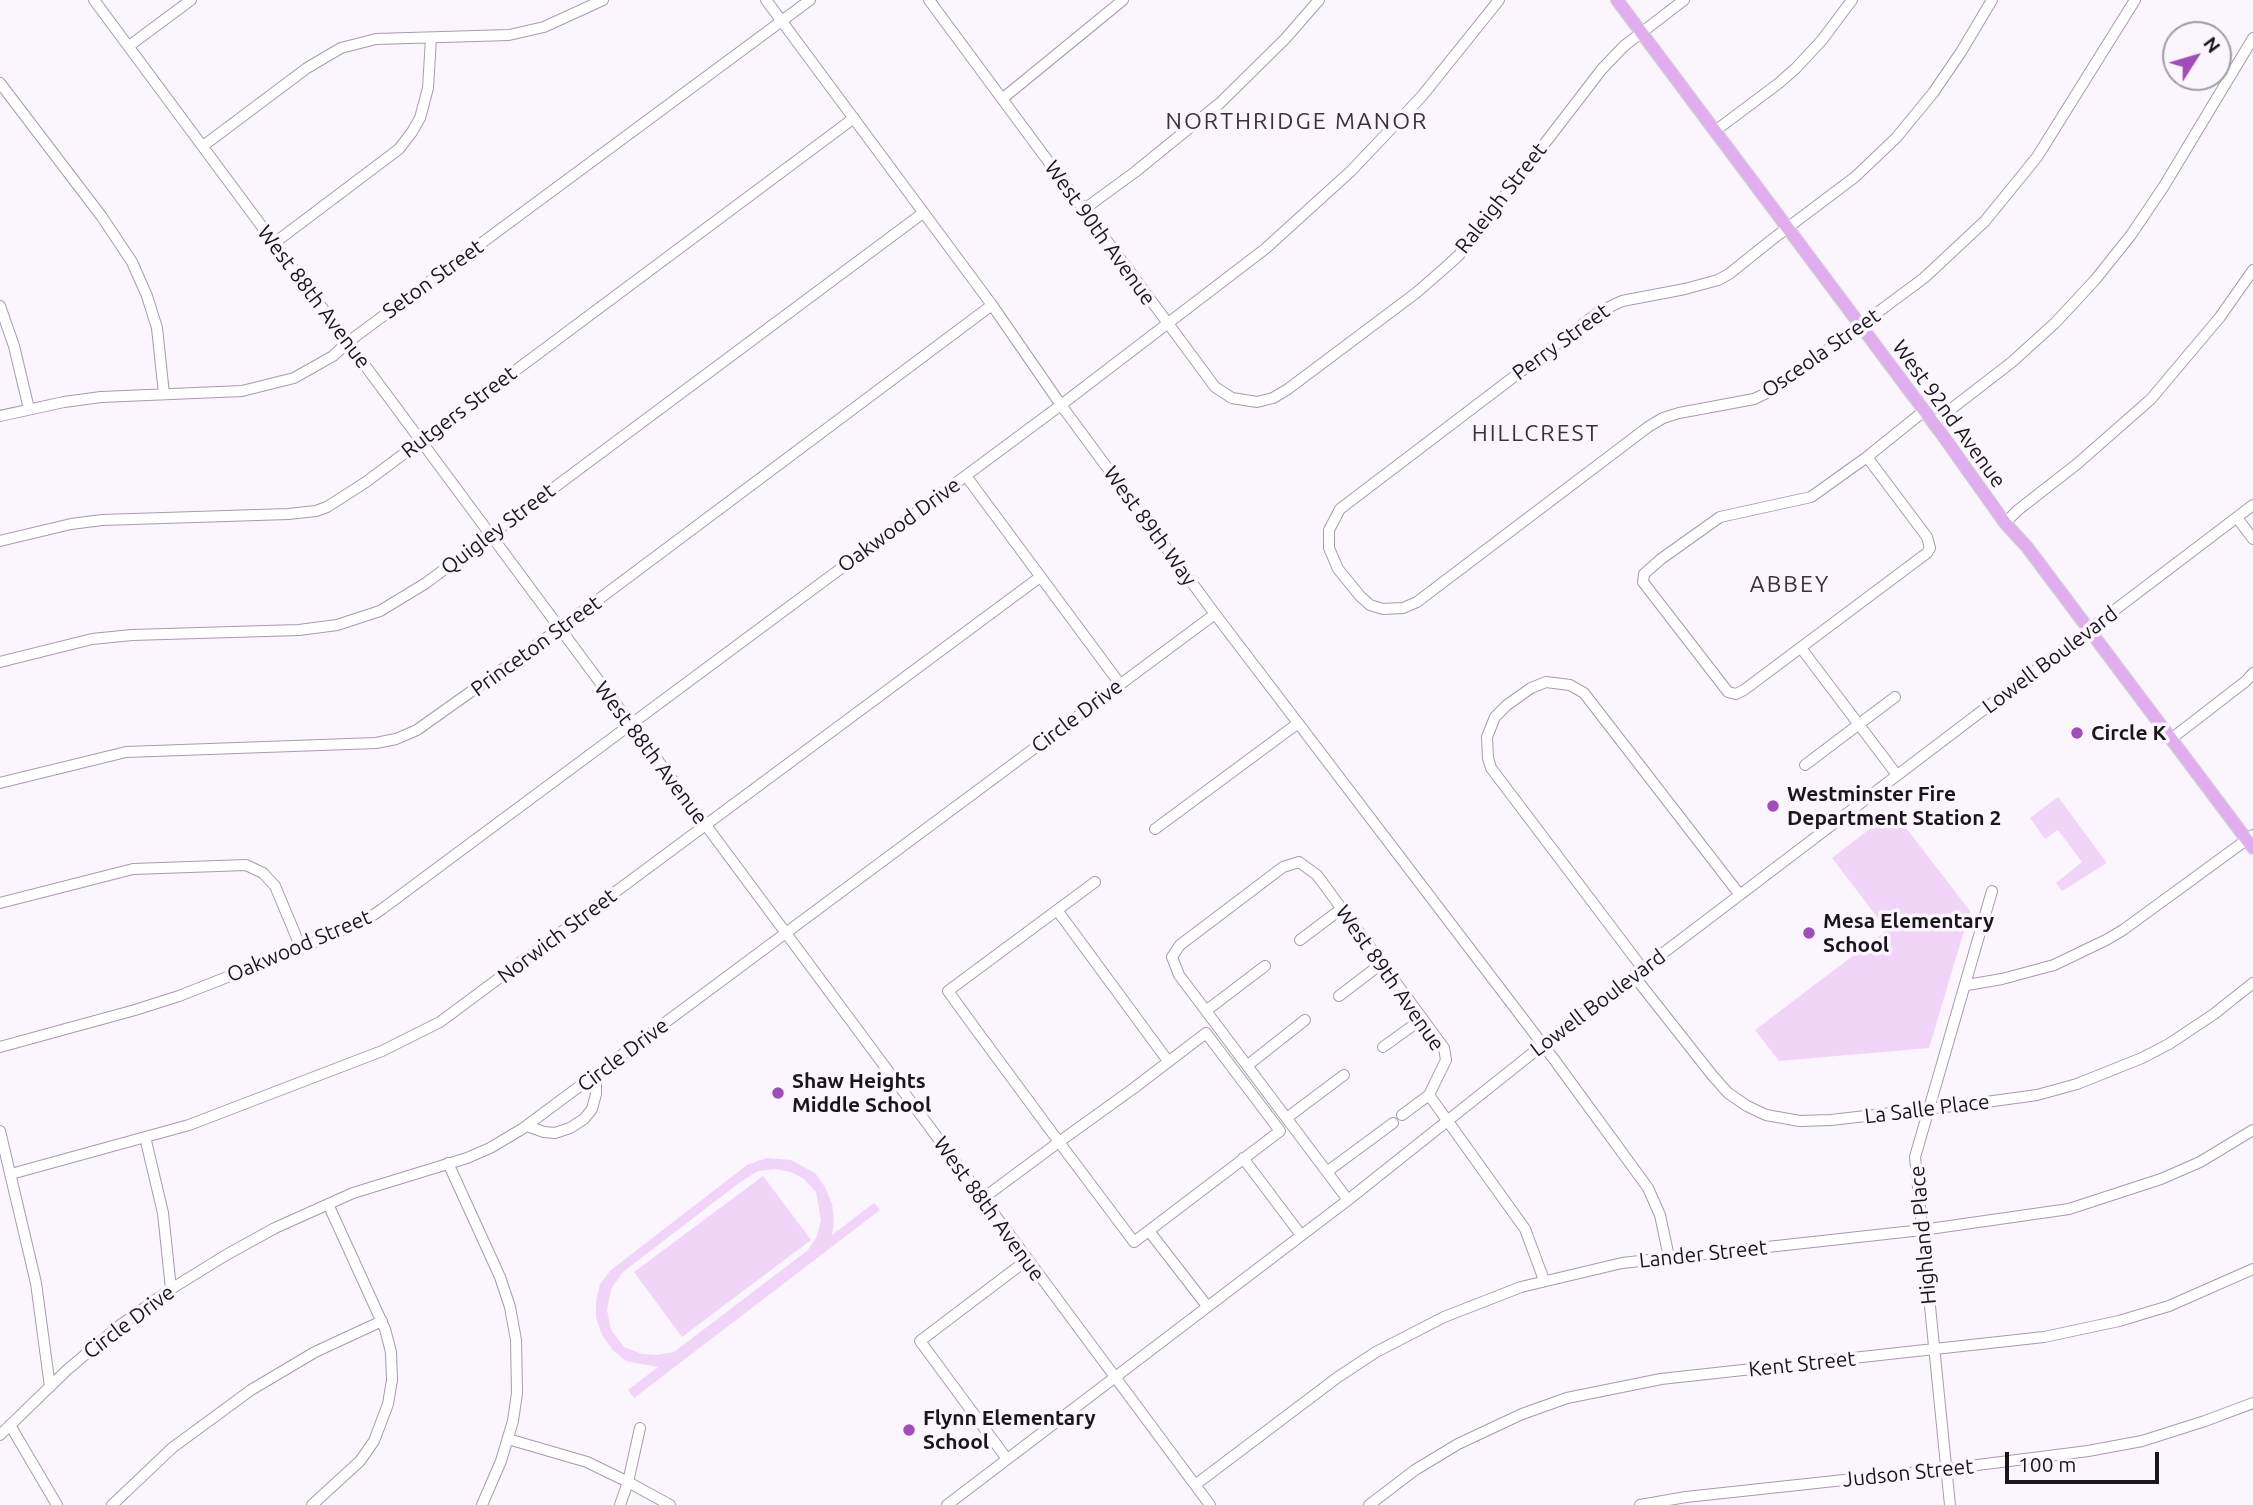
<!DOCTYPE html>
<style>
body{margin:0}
#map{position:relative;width:2253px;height:1505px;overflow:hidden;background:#fbf5fd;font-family:Ubuntu,sans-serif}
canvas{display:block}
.north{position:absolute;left:2162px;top:21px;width:70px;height:70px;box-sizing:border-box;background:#fbf5fd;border:2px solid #a19ca3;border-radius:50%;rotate:53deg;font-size:19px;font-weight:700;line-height:28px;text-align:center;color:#1b161d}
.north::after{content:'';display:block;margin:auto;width:24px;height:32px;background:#a14cba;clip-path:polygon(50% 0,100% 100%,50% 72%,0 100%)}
.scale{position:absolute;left:2005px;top:1452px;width:154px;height:32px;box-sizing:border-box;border:4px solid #1b161d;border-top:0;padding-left:9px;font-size:21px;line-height:24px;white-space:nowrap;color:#1b161d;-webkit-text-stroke:5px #fbf5fd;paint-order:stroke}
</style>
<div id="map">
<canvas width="2253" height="1505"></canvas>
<div class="north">N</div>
<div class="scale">100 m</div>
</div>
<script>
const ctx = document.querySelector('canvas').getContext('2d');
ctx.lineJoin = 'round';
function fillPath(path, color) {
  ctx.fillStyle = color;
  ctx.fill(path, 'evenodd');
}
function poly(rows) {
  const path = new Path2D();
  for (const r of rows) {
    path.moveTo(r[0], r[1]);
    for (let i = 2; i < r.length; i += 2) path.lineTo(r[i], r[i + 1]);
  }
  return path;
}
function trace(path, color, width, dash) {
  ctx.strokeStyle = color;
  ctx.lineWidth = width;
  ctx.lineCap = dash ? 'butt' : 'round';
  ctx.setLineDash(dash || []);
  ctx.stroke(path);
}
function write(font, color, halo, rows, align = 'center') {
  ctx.font = font + ' Ubuntu,sans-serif';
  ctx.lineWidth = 7;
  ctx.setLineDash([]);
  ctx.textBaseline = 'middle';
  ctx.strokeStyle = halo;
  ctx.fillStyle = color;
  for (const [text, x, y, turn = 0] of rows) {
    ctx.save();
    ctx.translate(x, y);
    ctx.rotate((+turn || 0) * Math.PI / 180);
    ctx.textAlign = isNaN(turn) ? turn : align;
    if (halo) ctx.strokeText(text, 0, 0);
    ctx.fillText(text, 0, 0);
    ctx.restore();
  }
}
const green = poly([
 [2058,797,2107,863,2062,891,2056,883,2082,862,2058,830,2045,839,2030,818],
 [1893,811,1970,911,1929,1048,1779,1061,1755,1030,1887,930,1832,858],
 [766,1158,791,1160,815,1173,825,1187,832,1204,834,1220,832,1235,874,1203,880,1210,634,1398,628,1390,658,1367,626,1361,613,1350,602,1335,596,1317,596,1301,600,1284,611,1270,747,1165],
 [775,1169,791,1172,804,1179,816,1192,821,1220,817,1236,808,1250,674,1352,657,1355,642,1354,624,1347,611,1330,607,1310,611,1289,623,1272,739,1183,758,1171],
 [763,1176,811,1240,682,1337,634,1272]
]);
const minor = poly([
 [94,0,1210,1505],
 [766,0,992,305,1061,405,1215,614,1553,1058,1648,1188,1660,1215,1669,1257],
 [929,0,1215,387,1232,398,1257,402,1273,398,1288,389,1416,293,1447,266,1459,255,1602,69,1624,46,1684,0],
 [1992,0,1961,52,1933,93,1896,138,1855,177,1774,238,1729,274,1718,280,1685,289,1622,301,1599,312,1340,509,1329,530,1329,548,1338,569,1360,596,1370,605,1383,609,1403,608,1417,602,1648,427,1663,418,1679,413,1754,399,1773,390,1924,278,1985,221,2037,157,2135,0],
 [129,46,191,0],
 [0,83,102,217,132,262,147,296,157,328,164,394],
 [1002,99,1123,0],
 [1715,131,1779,83,1796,68,1822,40,1852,0],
 [203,146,307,68,341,48,376,39,509,35,544,27,603,0],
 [1083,210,1135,172,1220,103,1285,39,1319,0],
 [273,244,399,149,412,132,420,118,428,88,431,38],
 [0,306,14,346,29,409],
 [0,416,64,402,101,397,242,391,294,378,333,356,348,342,810,0],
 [1933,423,2012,362,2055,323,2095,280,2131,235,2164,186,2253,38],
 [1867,457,1927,537,1930,548,1927,553,1744,690,1736,694,1728,692,1643,582,1644,574,1661,559,1720,517,1811,497,1867,457,1924,411],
 [966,476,1120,684],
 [2238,519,2253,539],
 [2005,523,2018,510,2077,464,2151,399,2220,317,2253,270],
 [0,541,71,524,102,520,288,514,316,511,327,507,366,482,854,118],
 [1801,648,1897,775],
 [0,662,92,639,132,635,299,630,337,625,380,611,426,583,923,213],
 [2171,739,2246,681,2253,673],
 [1805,765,1895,697],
 [0,783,126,752,376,743,396,739,417,730,559,629,992,305],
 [1155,829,1297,724],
 [0,903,133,869,246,865,263,873,275,886,301,948],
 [1057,910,1168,1061],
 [1300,940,1341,909],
 [1643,969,1491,768,1488,758,1487,737,1495,717,1507,705,1531,688,1546,682,1570,685,1584,693,1740,895],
 [1634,976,1712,1075,1728,1093,1747,1106,1766,1115,1800,1121,1831,1120,1979,1103,2037,1095,2077,1084,2142,1058,2169,1044,2214,1014,2253,983],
 [1967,985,2002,979,2054,965,2106,940,2123,930,2253,835],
 [1339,996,1381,964],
 [1207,1010,1265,966],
 [0,1047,135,1010,179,996,301,948,369,918,382,909,1061,405,1265,249,1351,171,1422,96,1499,0],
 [1383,1047,1422,1019],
 [1248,1065,1305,1020],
 [1402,1115,1429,1095],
 [1288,1117,1344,1075],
 [527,1126,544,1132,555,1133,570,1128,584,1119,592,1109,596,1094,596,1075],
 [0,1131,36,1283,50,1387],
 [145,1137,163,1213,171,1289],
 [1243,1158,1301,1235],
 [448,1163,500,1277,510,1307,516,1340,517,1393,513,1421,501,1461,482,1505],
 [1328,1171,1393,1123],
 [11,1174,189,1125,382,1051,440,1022,1040,577],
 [982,1199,1059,1142,1134,1088,1206,1033,1280,1131,1134,1242,1059,1142,977,1031,948,991,1095,882],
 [1348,1200,1179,975,1172,957,1180,945,1283,867,1299,862,1317,875,1444,1048,1446,1060,1429,1095,1525,1229,1544,1280],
 [1149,1231,1207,1306],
 [10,1425,57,1505],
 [0,1435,67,1370,119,1326,171,1289,226,1255,275,1228,353,1193,467,1158,490,1148,522,1129,1215,614],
 [508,1439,587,1462,628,1482,670,1505],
 [1007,1459,920,1341,1027,1260],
 [1195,1485,1338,1377,1376,1352,1444,1317,1521,1287,1622,1263,1922,1230,2069,1209,2161,1179,2200,1162,2253,1130],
 [112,1505,172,1448,251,1390,315,1352,382,1321],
 [312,1505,360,1461,374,1441,388,1404,392,1380,391,1352,385,1329,328,1204],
 [620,1505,628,1482,640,1428],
 [947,1505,1348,1200,1554,1036,2253,505],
 [1369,1505,1415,1470,1458,1444,1522,1414,1567,1398,1661,1379,2044,1337,2119,1321,2169,1306,2253,1269],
 [1640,1505,1686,1497,1946,1469,2088,1451,2142,1441,2205,1421,2253,1403],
 [1950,1505,1915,1157,1992,891]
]);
const major = poly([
 [1617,0,1941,433,2005,523,2027,547,2253,848]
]);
const markers = [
 [2077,733,7,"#a14cba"],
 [1773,806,7,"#a14cba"],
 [1809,933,7,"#a14cba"],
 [778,1093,7,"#a14cba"],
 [909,1430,7,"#a14cba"]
];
const streetNames = [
 ["Raleigh Street",1501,198,-52],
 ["West 90th Avenue",1100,233,54],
 ["Seton Street",433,279,-36],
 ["West 88th Avenue",314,297,53],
 ["Perry Street",1561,342,-36],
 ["Osceola Street",1821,353,-35],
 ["Rutgers Street",459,412,-37],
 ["West 92nd Avenue",1949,414,54],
 ["Oakwood Drive",899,525,-36],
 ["West 89th Way",1150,526,54],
 ["Quigley Street",498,529,-37],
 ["Princeton Street",536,646,-36],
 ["Lowell Boulevard",2050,660,-37],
 ["Circle Drive",1077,716,-37],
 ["West 88th Avenue",651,753,53],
 ["Norwich Street",557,936,-37],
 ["Oakwood Street",299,946,-23],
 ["West 89th Avenue",1390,978,55],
 ["Lowell Boulevard",1598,1003,-37],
 ["Circle Drive",623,1055,-37],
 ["La Salle Place",1927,1109,-7],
 ["West 88th Avenue",989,1209,54],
 ["Highland Place",1923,1235,-95],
 ["Lander Street",1703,1254,-6],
 ["Circle Drive",129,1322,-37],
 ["Kent Street",1802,1364,-6],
 ["Judson Street",1908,1473,-6]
];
const poiNames = [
 ["Circle K",2091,733],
 ["Westminster Fire",1787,794],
 ["Department Station 2",1787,818],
 ["Mesa Elementary",1823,921],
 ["School",1823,945],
 ["Shaw Heights",792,1081],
 ["Middle School",792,1105],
 ["Flynn Elementary",923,1418],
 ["School",923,1442]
];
const neighbourhoodNames = [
 ["NORTHRIDGE MANOR",1297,121],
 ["HILLCREST",1536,433],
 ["ABBEY",1790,584]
];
fillPath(green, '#f0d5f9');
trace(minor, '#a99bad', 12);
trace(major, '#d6d5d6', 14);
trace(minor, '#fff', 10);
trace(major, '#e0adef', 12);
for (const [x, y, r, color] of markers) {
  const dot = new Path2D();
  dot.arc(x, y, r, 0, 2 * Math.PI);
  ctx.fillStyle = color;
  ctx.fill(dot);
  trace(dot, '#fbf5fd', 2.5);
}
write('21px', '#1b161d', '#fbf5fd', streetNames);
write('bold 21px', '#1b161d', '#fbf5fd', poiNames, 'left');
ctx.letterSpacing = '2px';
write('23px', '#3d3141', '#fbf5fd', neighbourhoodNames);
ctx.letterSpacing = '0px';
</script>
